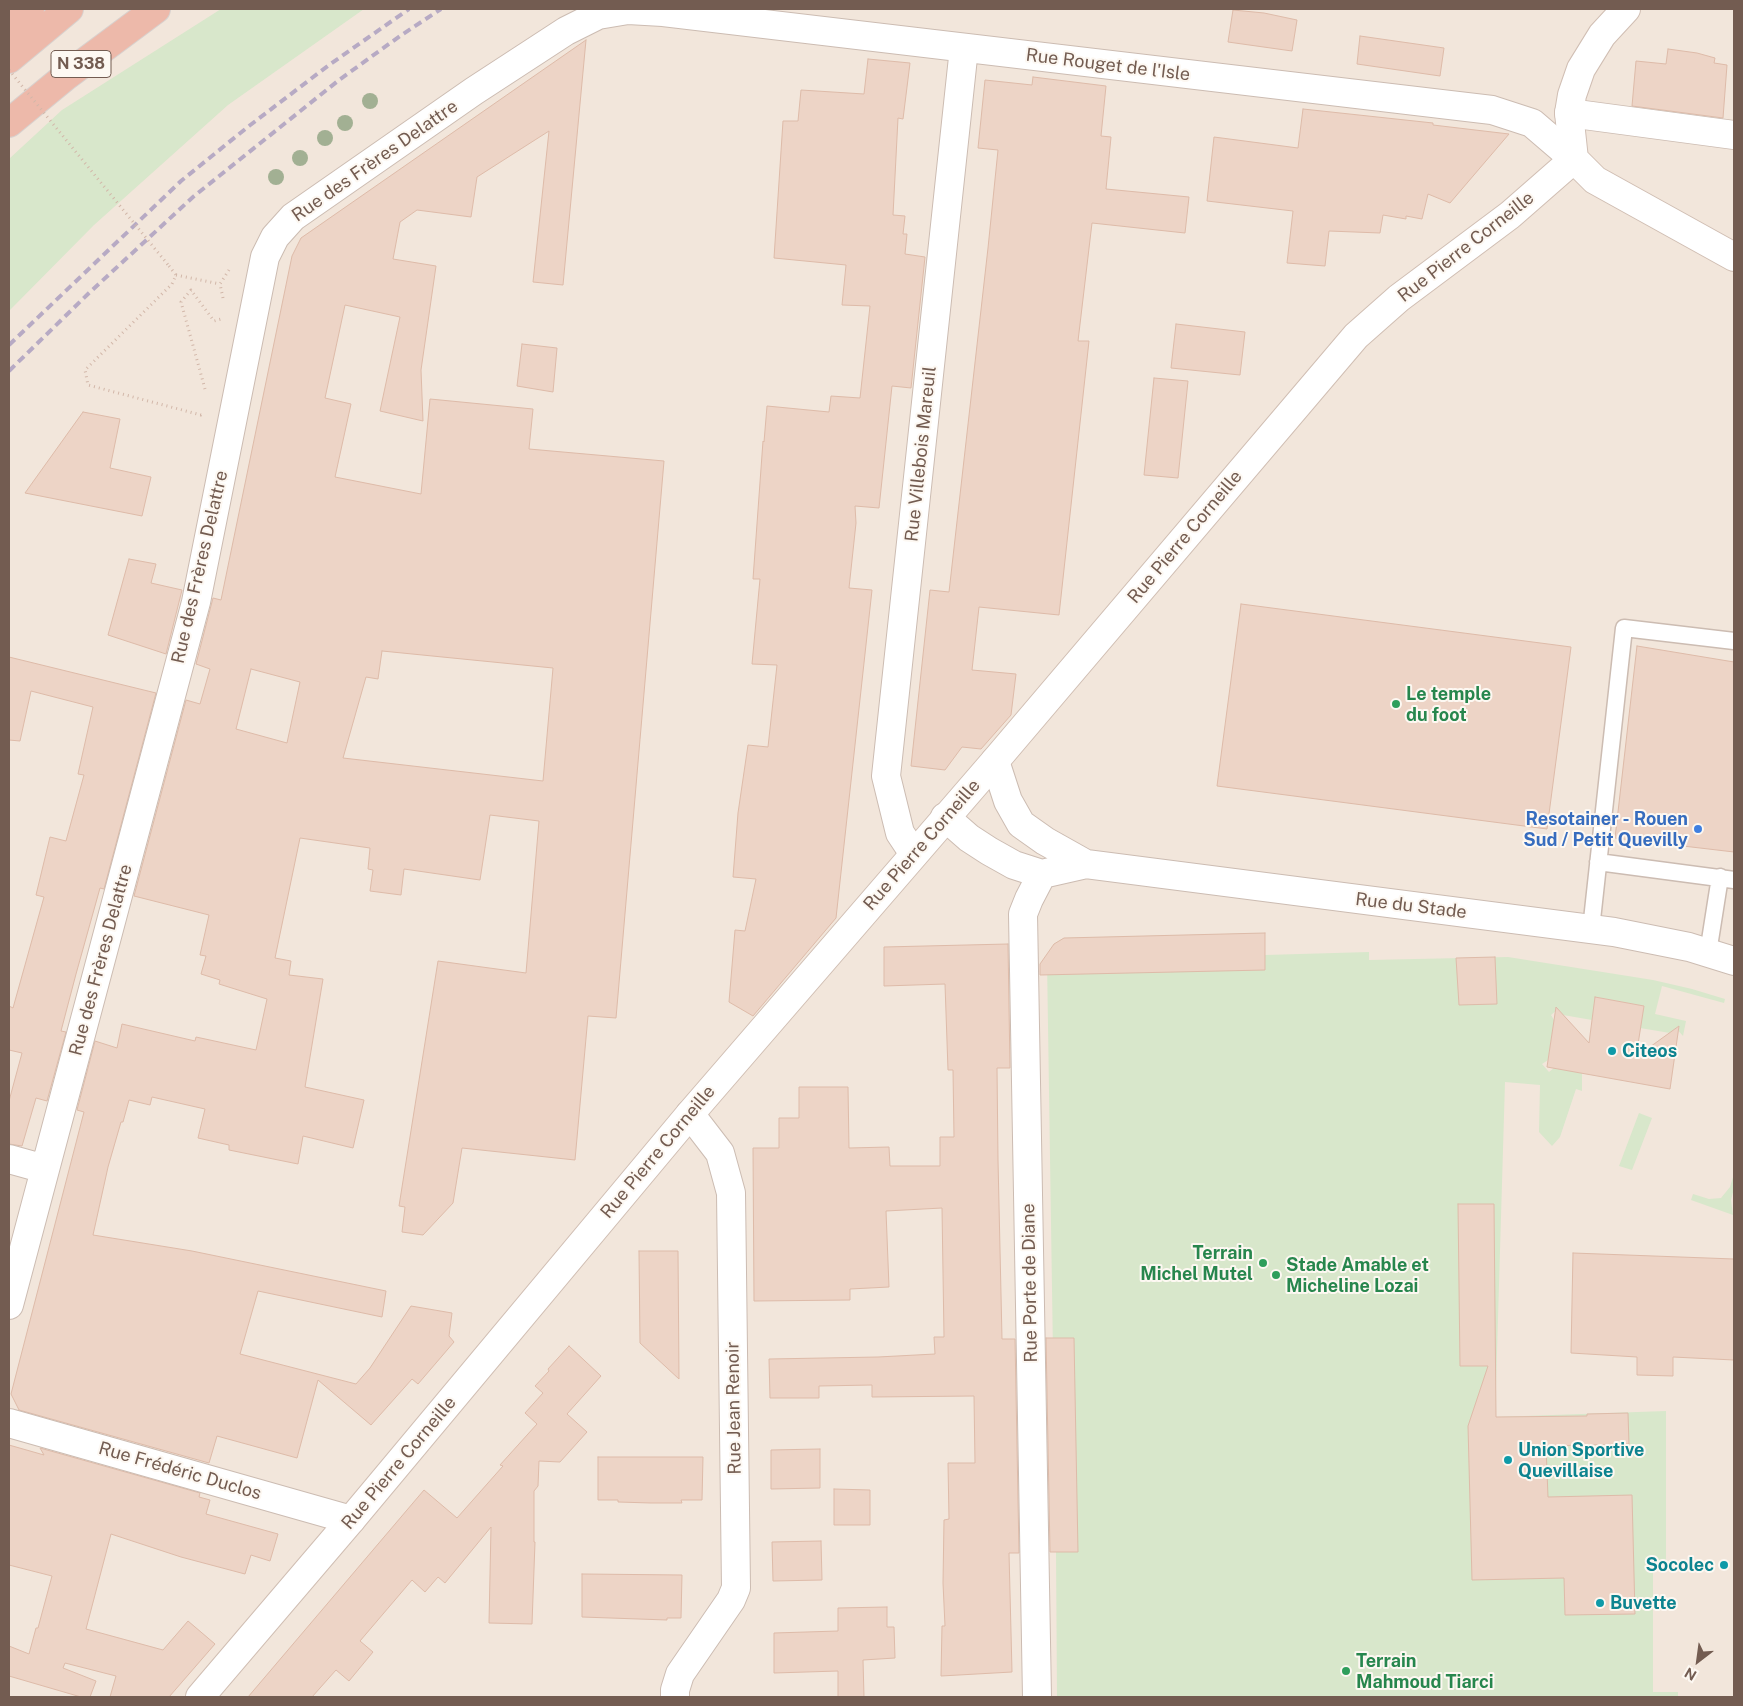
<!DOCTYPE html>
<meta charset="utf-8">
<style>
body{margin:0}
#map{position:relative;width:1743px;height:1706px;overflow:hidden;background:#fbf4ec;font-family:"Public Sans",sans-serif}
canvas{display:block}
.frame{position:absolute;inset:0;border:10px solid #735c51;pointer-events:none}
.north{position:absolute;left:1673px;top:1636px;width:50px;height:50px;-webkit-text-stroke:4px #fdf8f2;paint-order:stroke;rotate:210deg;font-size:14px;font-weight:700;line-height:20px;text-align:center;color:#735c51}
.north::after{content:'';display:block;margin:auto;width:18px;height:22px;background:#735c51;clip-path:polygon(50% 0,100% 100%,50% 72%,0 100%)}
</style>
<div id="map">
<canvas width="1743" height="1706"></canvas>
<div class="frame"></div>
<div class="north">N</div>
</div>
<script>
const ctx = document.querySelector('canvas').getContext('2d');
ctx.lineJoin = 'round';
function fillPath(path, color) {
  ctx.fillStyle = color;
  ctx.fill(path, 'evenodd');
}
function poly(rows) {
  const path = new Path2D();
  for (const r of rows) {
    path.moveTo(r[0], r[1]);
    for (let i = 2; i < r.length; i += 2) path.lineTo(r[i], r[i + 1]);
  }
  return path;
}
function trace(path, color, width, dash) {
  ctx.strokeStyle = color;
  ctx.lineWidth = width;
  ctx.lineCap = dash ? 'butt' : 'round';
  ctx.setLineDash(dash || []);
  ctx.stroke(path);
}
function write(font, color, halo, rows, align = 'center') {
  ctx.font = font + ' "Public Sans",sans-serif';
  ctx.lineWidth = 4;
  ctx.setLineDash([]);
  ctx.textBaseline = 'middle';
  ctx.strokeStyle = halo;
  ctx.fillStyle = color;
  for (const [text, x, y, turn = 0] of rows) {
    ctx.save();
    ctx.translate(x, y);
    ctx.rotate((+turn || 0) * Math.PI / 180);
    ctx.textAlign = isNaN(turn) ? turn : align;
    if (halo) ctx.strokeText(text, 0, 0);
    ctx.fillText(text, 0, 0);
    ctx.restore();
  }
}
const residential = poly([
 [9,9,1734,9,1734,1697,9,1697]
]);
const green = poly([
 [221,9,364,9,228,105,94,225,9,311,9,159,62,110],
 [1265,933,1265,955,1369,952,1369,960,1508,957,1653,980,1692,989,1725,999,1724,1003,1662,986,1655,1014,1686,1021,1683,1036,1676,1028,1670,1033,1640,1028,1644,1006,1596,997,1592,1020,1563,1015,1558,1009,1551,1015,1554,1020,1548,1060,1542,1064,1549,1072,1554,1068,1582,1073,1582,1091,1576,1089,1560,1137,1552,1146,1539,1132,1540,1085,1505,1082,1496,1386,1496,1417,1666,1411,1666,1562,1653,1562,1653,1692,1678,1692,1678,1697,1057,1697,1056,1552,1047,960,1054,944,1064,938],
 [1639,1113,1652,1118,1632,1170,1619,1166],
 [1734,1174,1734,1188,1731,1200,1733,1215,1691,1200,1693,1194,1709,1199,1721,1198,1730,1187]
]);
const building = poly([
 [1233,10,1264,13,1297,20,1292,51,1228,42,1233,10],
 [1360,36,1444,48,1440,76,1357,64,1360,36],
 [586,40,563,285,533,282,549,131,477,177,471,217,417,210,400,222,393,259,436,266,421,370,423,421,380,411,400,317,345,305,325,398,351,404,335,477,421,494,430,399,533,409,529,449,664,461,616,1018,588,1016,575,1160,462,1148,453,1203,423,1235,402,1232,405,1207,399,1206,438,961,526,973,539,821,490,815,480,880,404,869,401,895,370,891,373,870,368,869,370,848,300,838,275,958,291,961,289,975,323,979,305,1087,364,1100,353,1148,303,1136,298,1164,229,1150,229,1145,198,1138,205,1109,152,1097,150,1105,129,1100,123,1122,121,1122,108,1167,93,1235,192,1251,386,1291,382,1317,258,1291,240,1354,356,1384,370,1368,411,1306,452,1313,449,1336,454,1342,418,1384,412,1379,371,1425,318,1380,297,1458,217,1436,209,1463,19,1410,11,1394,84,1112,77,1110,95,1041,117,1048,122,1024,195,1041,196,1037,256,1050,267,999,219,984,220,980,201,974,206,956,200,955,209,915,134,896,186,700,200,704,210,669,196,664,213,598,221,600,292,256,301,238,586,40],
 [382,651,553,668,543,781,343,758,366,677,378,679,382,651],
 [251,669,300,682,287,743,236,729,251,669],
 [1668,49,1697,53,1715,58,1714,63,1727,65,1723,118,1632,106,1636,61,1666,64,1668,49],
 [868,59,910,63,903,119,898,118,893,215,905,216,903,234,907,234,905,254,925,257,911,388,892,386,879,508,855,506,856,523,849,588,872,590,836,918,753,1016,729,1002,735,930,745,931,756,879,733,877,738,813,748,745,768,747,777,665,752,664,760,579,753,579,763,441,764,442,767,406,829,412,831,396,860,398,870,306,842,305,846,265,774,258,783,121,798,121,801,90,864,94,868,59],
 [1033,77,1106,86,1101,136,1111,137,1106,189,1189,197,1185,233,1092,223,1078,341,1089,341,1059,615,979,607,972,670,1016,674,1011,715,981,749,962,747,945,770,911,766,930,590,949,592,988,248,998,150,978,148,985,80,1032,85,1033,77],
 [1303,109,1433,123,1433,125,1509,134,1450,203,1428,194,1422,219,1406,216,1406,219,1383,215,1380,233,1329,231,1325,266,1287,263,1293,211,1207,201,1214,137,1298,148,1303,109],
 [1176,324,1245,332,1240,375,1171,368,1176,324],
 [522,344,557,348,553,392,517,386,522,344],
 [1154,378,1188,381,1178,478,1144,475,1154,378],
 [83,412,120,419,110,468,151,477,142,516,25,493,83,412],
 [129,559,156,564,151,583,182,590,166,654,108,635,129,559],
 [1241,604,1571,647,1547,829,1217,786,1241,604],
 [1637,646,1734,662,1734,852,1615,838,1637,646],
 [9,657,156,693,104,889,100,888,76,974,61,1031,66,1032,47,1101,36,1098,22,1146,9,1144,9,1101,22,1053,9,1050,9,1006,13,1008,44,897,36,895,50,837,66,841,84,775,78,774,93,707,31,691,20,741,9,740,9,657],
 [1265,933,1265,970,1040,975,1040,964,1054,944,1064,938,1265,933],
 [1008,944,1010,1068,997,1068,998,1160,1002,1339,1015,1339,1019,1553,1009,1553,1012,1672,941,1676,942,1626,945,1626,943,1583,944,1520,949,1519,948,1463,975,1463,974,1396,872,1397,872,1385,819,1386,819,1398,770,1398,769,1359,878,1357,935,1354,934,1337,944,1337,942,1208,886,1211,889,1287,850,1289,850,1300,754,1301,753,1148,779,1148,779,1118,799,1118,799,1087,848,1087,849,1148,889,1147,890,1166,940,1166,940,1137,954,1137,953,1070,948,1070,945,984,884,986,884,947,1008,944],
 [1495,957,1497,1004,1459,1005,1456,958,1495,957],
 [1595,997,1644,1006,1636,1057,1679,1026,1670,1089,1547,1067,1556,1007,1589,1043,1595,997],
 [1458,1204,1494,1204,1496,1417,1587,1416,1587,1414,1628,1413,1629,1444,1546,1446,1548,1497,1632,1495,1635,1614,1565,1615,1564,1578,1472,1580,1468,1426,1488,1366,1460,1366,1458,1204],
 [639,1251,678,1251,679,1379,640,1343,639,1251],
 [1573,1253,1734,1259,1734,1360,1673,1357,1673,1376,1637,1375,1637,1357,1571,1353,1573,1253],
 [1046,1338,1074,1338,1078,1552,1050,1552,1046,1338],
 [569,1346,601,1376,567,1414,587,1432,560,1462,539,1461,538,1486,534,1491,534,1542,535,1542,532,1624,489,1623,491,1527,445,1583,438,1577,425,1592,412,1580,360,1641,373,1652,349,1681,336,1670,312,1697,248,1697,424,1490,457,1518,503,1466,500,1465,537,1424,525,1413,543,1393,535,1386,549,1371,548,1369,569,1346],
 [9,1445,44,1455,40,1448,200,1493,199,1497,210,1500,206,1514,278,1534,270,1561,251,1555,245,1574,181,1557,111,1534,86,1629,163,1650,188,1621,215,1644,169,1697,110,1697,116,1676,65,1663,63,1668,96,1681,90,1697,81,1697,9,1676,9,1646,29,1654,36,1628,38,1628,52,1576,9,1565,9,1445],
 [820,1449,820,1488,771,1489,771,1450,820,1449],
 [598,1457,703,1457,702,1500,681,1500,682,1503,651,1503,618,1502,618,1500,598,1500,598,1457],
 [834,1489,870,1490,870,1525,834,1525,834,1489],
 [821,1541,822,1580,773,1581,772,1542,821,1541],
 [582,1574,682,1575,681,1618,667,1618,667,1620,582,1617,582,1574],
 [887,1607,887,1627,894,1627,895,1658,863,1660,864,1697,838,1697,838,1671,774,1673,774,1633,838,1631,838,1608,887,1607]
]);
const path = poly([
 [169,266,176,275,172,284,85,370,88,385,201,415,202,414],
 [176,275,220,284],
 [223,298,220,284,229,270],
 [205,389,181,302,191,290,214,321,221,319]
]);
const lane = poly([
 [1598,862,1734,880],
 [1591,929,1624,628,1734,641],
 [1708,953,1720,877]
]);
const street = poly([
 [1569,113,1734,135],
 [995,761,1008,801,1021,824,1045,841,1086,864],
 [945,817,969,838,989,851,1014,865,1042,874,1086,864,1614,932,1689,947,1734,961],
 [914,854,900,833,886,776,964,48],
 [9,1159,45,1169],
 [9,1305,196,602,265,257,275,237,293,217,474,91,566,31,598,15,628,10,663,12,1492,110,1532,123,1574,159],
 [9,1423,351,1520],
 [675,1697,675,1690,680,1674,731,1600,736,1588,731,1193,720,1153,690,1114],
 [1037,1697,1023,914,1029,899,1042,874]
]);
const secondary = poly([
 [1574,159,1595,180,1734,257],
 [1574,159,1569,113,1572,95,1581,69,1602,35,1626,9],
 [200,1697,351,1520,690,1114,995,761,1356,336,1399,298,1510,215,1574,159]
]);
const highway = poly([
 [9,26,30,9],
 [9,59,69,9],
 [9,123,66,76,156,9]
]);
const rail = poly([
 [9,345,181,181,249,126,329,65,409,9],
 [9,371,89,293,193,197,339,80,400,36,441,9]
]);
const pathBridge = poly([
 [9,70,169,266]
]);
const trees = [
 [370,101],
 [345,123],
 [325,138],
 [300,158],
 [276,177]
];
const markers = [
 [1396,704,5,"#2e9e5b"],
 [1698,829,5,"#3f7fe0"],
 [1612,1051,5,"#0f9aa8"],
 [1263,1263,5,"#2e9e5b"],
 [1276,1275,5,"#2e9e5b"],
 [1508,1460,5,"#0f9aa8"],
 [1724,1565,5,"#0f9aa8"],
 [1600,1603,5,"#0f9aa8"],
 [1346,1671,5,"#2e9e5b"]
];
const shields = [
 [81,64,60]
];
const shieldNames = [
 ["N 338",81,64]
];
const streetNames = [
 ["Rue Rouget de l'Isle",1108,65,7],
 ["Rue des Frères Delattre",375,161,-35],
 ["Rue Pierre Corneille",1466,247,-38],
 ["Rue Villebois Mareuil",921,454,-84],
 ["Rue Pierre Corneille",1185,537,-50],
 ["Rue des Frères Delattre",200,567,-77],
 ["Rue Pierre Corneille",922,845,-49],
 ["Rue du Stade",1411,906,7],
 ["Rue des Frères Delattre",101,960,-75],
 ["Rue Pierre Corneille",658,1152,-50],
 ["Rue Porte de Diane",1030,1283,-91],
 ["Rue Jean Renoir",734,1408,-91],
 ["Rue Pierre Corneille",399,1463,-50],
 ["Rue Frédéric Duclos",180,1471,16]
];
const leisureNames = [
 ["Le temple",1406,694],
 ["du foot",1406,715],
 ["Terrain",1253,1253,"right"],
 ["Michel Mutel",1253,1274,"right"],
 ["Stade Amable et",1286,1265],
 ["Micheline Lozai",1286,1286],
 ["Terrain",1356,1661],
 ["Mahmoud Tiarci",1356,1682]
];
const shopNames = [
 ["Resotainer - Rouen",1688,819],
 ["Sud / Petit Quevilly",1688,840]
];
const cultureNames = [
 ["Citeos",1622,1051],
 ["Union Sportive",1518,1450],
 ["Quevillaise",1518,1471],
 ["Socolec",1714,1565,"right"],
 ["Buvette",1610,1603]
];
fillPath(residential, '#f2e6db');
fillPath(green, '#d8e7cb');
fillPath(building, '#edd4c6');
trace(building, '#debba9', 1);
trace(lane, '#ccbcb2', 19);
trace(street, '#ccbcb2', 30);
trace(secondary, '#d0beb3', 30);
trace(highway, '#d8d1ce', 30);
trace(path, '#d2b7a9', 3, [1, 4]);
trace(lane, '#fff', 16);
trace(street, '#fff', 28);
trace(secondary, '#fff', 28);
trace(highway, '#edb9aa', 28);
trace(rail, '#b7aac4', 4, [8, 5]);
trace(pathBridge, '#d2b7a9', 3, [1, 4]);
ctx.fillStyle = '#a2b093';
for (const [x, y] of trees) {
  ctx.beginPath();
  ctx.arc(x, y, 8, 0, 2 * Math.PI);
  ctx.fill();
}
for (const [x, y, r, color] of markers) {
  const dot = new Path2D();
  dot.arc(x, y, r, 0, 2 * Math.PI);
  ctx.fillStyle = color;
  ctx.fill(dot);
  trace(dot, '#fdf8f2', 2);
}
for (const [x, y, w] of shields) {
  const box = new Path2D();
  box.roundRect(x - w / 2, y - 13.5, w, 27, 4);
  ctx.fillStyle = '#fdf8f2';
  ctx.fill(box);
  trace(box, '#735c51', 1);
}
write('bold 16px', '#735c51', null, shieldNames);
write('18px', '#735c51', '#fdf8f2', streetNames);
write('bold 18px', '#27864d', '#fdf8f2', leisureNames, 'left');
write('bold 18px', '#366cbe', '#fdf8f2', shopNames, 'right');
write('bold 18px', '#0d838f', '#fdf8f2', cultureNames, 'left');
</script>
